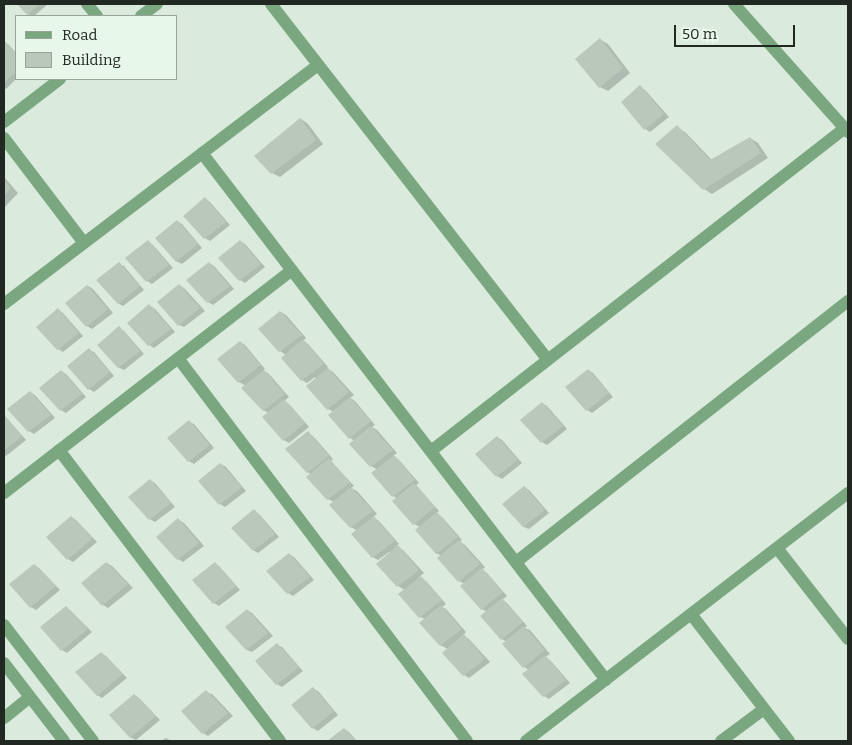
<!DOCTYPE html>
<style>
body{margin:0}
#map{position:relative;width:852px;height:745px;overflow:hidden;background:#daeadc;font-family:Bitter,serif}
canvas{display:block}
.frame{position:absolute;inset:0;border:5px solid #212721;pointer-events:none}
.legend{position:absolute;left:15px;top:15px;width:162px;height:65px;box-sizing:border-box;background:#e7f7e9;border:1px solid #98a499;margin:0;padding:6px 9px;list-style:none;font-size:15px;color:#212721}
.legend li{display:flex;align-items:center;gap:10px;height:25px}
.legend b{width:25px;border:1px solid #98a499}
.scale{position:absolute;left:674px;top:25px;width:121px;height:22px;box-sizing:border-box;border:2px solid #212721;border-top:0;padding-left:6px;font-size:15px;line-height:18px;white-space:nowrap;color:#212721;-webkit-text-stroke:4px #e7f7e9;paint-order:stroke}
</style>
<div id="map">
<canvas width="852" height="745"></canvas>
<div class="frame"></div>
<ul class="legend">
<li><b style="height:6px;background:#7aa780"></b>Road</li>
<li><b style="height:14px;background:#b9c8ba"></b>Building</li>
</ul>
<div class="scale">50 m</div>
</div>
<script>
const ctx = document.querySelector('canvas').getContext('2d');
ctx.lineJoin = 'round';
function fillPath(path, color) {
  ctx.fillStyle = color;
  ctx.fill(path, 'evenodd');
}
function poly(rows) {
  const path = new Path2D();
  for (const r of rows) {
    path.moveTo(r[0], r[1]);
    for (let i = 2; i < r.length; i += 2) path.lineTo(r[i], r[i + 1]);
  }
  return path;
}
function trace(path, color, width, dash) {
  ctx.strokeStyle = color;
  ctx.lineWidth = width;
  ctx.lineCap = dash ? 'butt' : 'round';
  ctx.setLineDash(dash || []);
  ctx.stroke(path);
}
const shadow = poly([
 [18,4,48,4,34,16,27,14],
 [601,40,608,44,630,73,608,91,600,87],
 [4,42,9,45,16,53,16,79,6,89,4,88],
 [640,87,645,90,669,117,650,132,645,129],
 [301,119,308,124,323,144,280,177,272,173],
 [677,127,685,132,712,160,750,138,758,143,768,158,712,194,704,189],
 [4,177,18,193,4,208],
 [205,199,210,202,230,225,210,241,205,238],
 [177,221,182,224,202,248,182,264,176,261],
 [240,241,245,244,265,267,245,283,240,280],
 [148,242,153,245,173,268,152,284,147,281],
 [209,263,214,266,234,289,213,305,208,302,188,280],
 [119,264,124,266,144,290,123,306,118,303],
 [179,285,184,288,205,311,184,327,179,325],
 [88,286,93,289,113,313,92,329,87,326],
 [150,306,155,309,175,332,154,348,149,345],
 [58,310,63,313,83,336,63,352,58,349],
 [281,312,286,315,306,338,303,341,308,344,328,367,327,368,333,372,354,395,350,398,355,401,375,425,372,427,377,430,397,453,393,456,399,460,419,483,416,485,439,511,436,513,442,517,462,540,460,542,464,544,485,567,482,570,487,573,507,596,502,600,507,603,527,626,525,628,530,630,550,654,545,657,550,660,570,683,549,699,544,696,524,674,529,670,524,667,507,642,502,639,487,612,482,609,465,584,459,581,442,556,436,553,420,527,414,524,397,498,393,496,378,470,371,466,351,444,355,441,350,438,334,412,328,409,317,379,315,377,307,383,302,380,282,358,286,355,280,351,260,329],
 [119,328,124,331,144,354,124,370,118,367],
 [240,342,245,345,265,369,263,370,269,374,289,397,284,401,289,404,309,427,289,443,284,440,269,413,263,410,246,386,239,382],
 [89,350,94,352,114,376,94,392,89,389],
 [588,370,593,373,613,397,592,413,587,410],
 [61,371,66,374,86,397,66,413,61,410],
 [30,392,35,395,55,418,34,434,29,431,9,409],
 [542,403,547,406,567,429,547,445,542,442],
 [4,415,26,440,6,456,4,454],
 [189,422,194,424,214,448,194,464,189,461],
 [308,433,313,436,333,459,331,461,354,486,351,488,357,491,377,514,373,517,379,521,399,544,396,546,403,550,424,573,419,577,426,581,446,604,442,607,446,609,466,632,463,635,469,639,490,662,469,678,464,675,448,649,440,645,425,619,420,617,405,590,398,586,391,553,389,552,378,560,373,557,358,531,351,527,331,505,334,502,328,499,311,474,307,472],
 [497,437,502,440,522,463,502,479,497,476],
 [221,464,226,467,246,491,225,507,220,504],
 [150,480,155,483,175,507,155,522,150,519,130,497],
 [524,487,529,490,549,513,529,529,524,527],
 [254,511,259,514,279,537,258,553,253,550],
 [71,517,76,520,97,542,73,562,68,559,48,537],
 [179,520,184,523,204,546,183,562,178,559],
 [289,554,294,557,314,580,293,596,288,593,268,571],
 [107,563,112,566,133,588,108,608,103,605,83,583],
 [215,564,220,567,240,590,219,606,214,603],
 [34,565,39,568,60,590,36,610,31,607],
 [66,608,71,611,92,632,67,653,62,650],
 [247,610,252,613,273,636,252,652,247,650,227,627],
 [277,645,282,647,303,671,282,687,277,684],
 [101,653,106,656,127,678,102,698,97,695],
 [313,689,318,691,338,715,318,731,313,728],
 [206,692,212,694,233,716,208,736,203,733,183,711],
 [134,695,139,698,160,720,136,740,130,737],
 [344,729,349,732,357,741,329,741],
 [166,738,171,741,161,741]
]);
const building = poly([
 [17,4,40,4,27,15],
 [600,38,623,68,599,88,575,59],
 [4,40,16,55,16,72,4,83],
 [640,85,664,114,644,130,621,102],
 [300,118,316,140,271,174,254,156],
 [677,125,710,160,750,137,761,153,703,190,655,144],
 [4,180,11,188,4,196],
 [205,197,226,222,204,239,183,216],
 [177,220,198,244,176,262,155,238],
 [148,240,169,265,146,282,125,258],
 [240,240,261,264,239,281,218,258],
 [119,262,140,286,118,304,96,280],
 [209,262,230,286,207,303,186,280],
 [179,284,200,308,178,326,157,302],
 [87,285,108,309,86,327,65,303],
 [149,304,171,329,148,346,127,323],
 [58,308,79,333,57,350,36,327],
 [280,311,302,335,279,352,258,329],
 [119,326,140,351,118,368,97,345],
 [303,339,324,364,301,381,281,358],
 [240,341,261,365,238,383,217,359],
 [89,348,110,372,88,390,67,366],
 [328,368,349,392,327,410,306,386],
 [588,369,609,393,586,411,565,387],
 [61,370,82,394,60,411,39,388],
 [264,370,285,394,263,411,241,388],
 [30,391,51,415,28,432,7,409],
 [350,397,371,421,349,439,328,415],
 [284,399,305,423,283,441,262,417],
 [542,402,563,426,541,443,520,420],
 [4,415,22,436,4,451],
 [189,420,210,445,188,462,167,438],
 [371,426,393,450,370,467,349,444],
 [308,431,329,456,307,473,285,449],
 [497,436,518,460,496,477,475,454],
 [394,455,415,480,392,497,371,473],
 [329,458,350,483,327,500,306,477],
 [220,463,242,487,219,505,198,481],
 [150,479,171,503,149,520,128,497],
 [414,483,435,507,413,525,392,501],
 [524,486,545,510,523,527,502,504],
 [351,487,373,511,350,528,329,505],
 [254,509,275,534,253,551,231,528],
 [437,512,458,537,436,554,415,530],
 [71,516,93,538,67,560,46,537],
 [374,516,395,541,372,558,351,534],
 [178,518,199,543,177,560,156,537],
 [459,540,480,564,458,582,437,558],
 [398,545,419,570,397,587,376,564],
 [289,553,310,577,287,594,266,571],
 [106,562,128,584,102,606,81,583],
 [215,562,236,586,213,604,192,580],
 [34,564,56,586,30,608,9,584],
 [482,568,503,592,481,610,460,586],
 [421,576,442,600,419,618,398,594],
 [502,598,523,622,501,640,480,616],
 [441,605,462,629,440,646,419,623],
 [66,606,88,629,61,651,40,627],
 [247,609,268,633,246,650,225,627],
 [524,626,545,650,523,668,502,644],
 [464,634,485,659,463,676,442,653],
 [277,643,299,667,276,685,255,661],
 [101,652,123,674,97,696,75,672],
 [545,655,566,680,543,697,522,674],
 [313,687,334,711,312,729,291,705],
 [206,690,228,713,202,734,181,711],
 [134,694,156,716,130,738,109,715],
 [344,728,356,741,327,741]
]);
const minor = poly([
 [87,4,97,16],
 [271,4,548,360],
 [734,4,848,132],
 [141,16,157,4],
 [4,122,60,79],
 [4,138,84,243],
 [202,153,606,680],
 [4,304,318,65],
 [178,358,467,741],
 [59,450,280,741],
 [431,451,845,128],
 [4,493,292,270],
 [777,548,848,639],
 [516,562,848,301],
 [691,614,789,741],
 [4,625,93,741],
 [4,663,64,741],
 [4,718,30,697],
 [526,741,848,493],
 [721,741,764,709]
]);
fillPath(shadow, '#0003');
fillPath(building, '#b9c8ba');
trace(minor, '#7aa780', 12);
</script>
